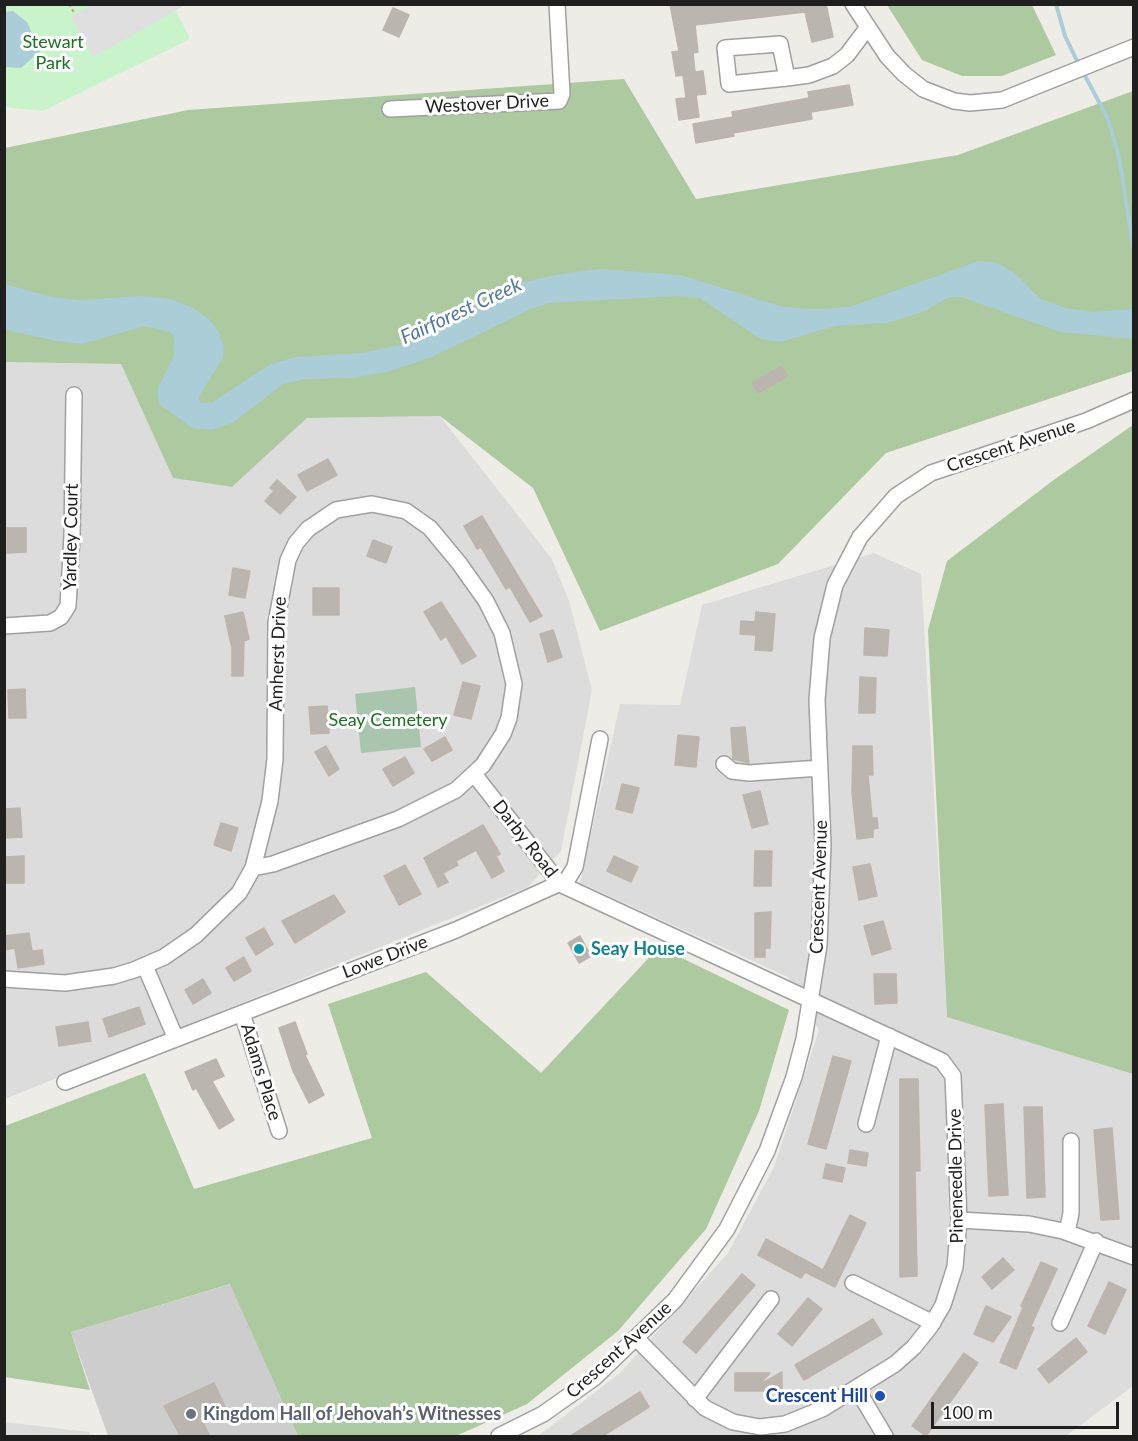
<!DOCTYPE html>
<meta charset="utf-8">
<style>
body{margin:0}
#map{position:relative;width:1138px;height:1441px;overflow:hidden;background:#eeece6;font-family:Lato,sans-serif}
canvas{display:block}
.frame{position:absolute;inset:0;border:6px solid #1f1f1f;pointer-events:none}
.scale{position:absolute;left:931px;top:1402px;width:188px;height:27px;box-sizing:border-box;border:3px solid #1f1f1f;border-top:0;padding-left:8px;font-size:18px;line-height:21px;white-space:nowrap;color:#1f1f1f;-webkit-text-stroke:4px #fff;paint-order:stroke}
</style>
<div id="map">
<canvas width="1138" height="1441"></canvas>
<div class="frame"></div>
<div class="scale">100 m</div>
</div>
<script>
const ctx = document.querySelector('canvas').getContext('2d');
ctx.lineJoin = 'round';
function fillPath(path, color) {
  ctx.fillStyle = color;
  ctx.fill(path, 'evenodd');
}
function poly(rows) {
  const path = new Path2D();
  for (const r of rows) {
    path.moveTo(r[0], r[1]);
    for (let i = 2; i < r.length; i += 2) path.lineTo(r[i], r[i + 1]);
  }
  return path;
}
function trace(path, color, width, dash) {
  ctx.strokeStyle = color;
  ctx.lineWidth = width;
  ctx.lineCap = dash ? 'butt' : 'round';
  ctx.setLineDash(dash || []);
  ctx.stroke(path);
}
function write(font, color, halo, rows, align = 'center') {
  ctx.font = font + ' Lato,sans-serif';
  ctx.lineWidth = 6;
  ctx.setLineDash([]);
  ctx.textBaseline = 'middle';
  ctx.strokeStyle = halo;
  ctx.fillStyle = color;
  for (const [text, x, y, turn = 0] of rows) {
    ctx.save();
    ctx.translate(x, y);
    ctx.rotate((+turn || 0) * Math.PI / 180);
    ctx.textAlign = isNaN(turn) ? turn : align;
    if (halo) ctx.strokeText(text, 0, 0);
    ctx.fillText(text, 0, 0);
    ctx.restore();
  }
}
const residential = poly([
 [5,362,121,364,173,478,232,487,307,418,440,416,552,559,569,601,592,690,561,851,528,887,5,1099],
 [874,553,921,574,947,1016,1133,1074,1133,1386,1066,1436,538,1436,620,1373,728,1253,774,1167,819,1030,788,977,580,883,620,704,680,705,702,605],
 [5,1422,89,1432,90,1436,5,1436]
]);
const religious = poly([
 [231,1284,298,1436,108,1436,71,1332]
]);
const forest = poly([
 [887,5,1032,5,1056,55,1002,76,962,76,922,60],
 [624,79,696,199,958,155,1133,91,1133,371,886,453,778,564,600,631,533,488,440,416,307,418,232,487,173,478,121,364,5,362,5,148,188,110],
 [1133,425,1133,1074,947,1017,928,630,947,561,1055,479],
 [659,947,789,1010,759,1111,706,1229,618,1331,527,1404,456,1436,298,1436,230,1284,71,1332,90,1390,5,1377,5,1126,145,1073,194,1189,372,1138,328,1004,426,972,541,1073]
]);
const cemetery = poly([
 [415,687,421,747,361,753,355,694]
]);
const park = poly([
 [5,5,173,5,190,39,43,111,5,107]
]);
const parking = poly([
 [187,4,93,57,71,16,93,5]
]);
const water = poly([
 [13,11,27,22,40,51,21,68,5,67,5,12],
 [979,261,995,262,1015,273,1039,298,1065,308,1094,312,1133,309,1133,339,1060,332,961,297,950,297,920,313,886,323,835,326,780,342,761,339,700,298,677,296,550,303,533,308,432,357,387,372,351,378,306,379,283,384,234,422,212,430,192,428,159,404,157,390,174,355,174,339,170,332,144,326,83,344,55,341,5,329,5,284,48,296,78,300,141,296,171,299,191,307,209,319,218,331,224,346,223,358,198,398,201,403,213,402,271,364,295,357,363,353,399,345,442,326,520,283,555,275,600,269,681,275,783,307,816,309,849,307]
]);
const stream = poly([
 [1056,4,1065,36,1079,65],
 [1083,72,1108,119,1119,157,1134,252]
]);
const building = poly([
 [670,4,826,4,833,37,812,42,805,12,695,25,698,52,693,53,695,72,703,71,706,94,696,95,699,117,679,120,676,99,686,98,683,75,676,76,672,52,679,51,670,4],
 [393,8,409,15,399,37,383,30,393,8],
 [849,85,853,105,811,112,812,119,733,133,734,136,696,143,693,124,733,117,732,112,809,98,808,92,849,85],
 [782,366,787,376,758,393,752,383,782,366],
 [328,459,337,475,307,491,298,475,328,459],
 [277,480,296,497,280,514,265,501,274,491,270,488,277,480],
 [482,516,542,616,530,622,510,587,506,589,481,547,477,549,464,526,482,516],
 [7,528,26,528,26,552,7,553,7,528],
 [373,540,392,547,386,563,367,556,373,540],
 [233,568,250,571,245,598,229,595,233,568],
 [313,588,339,588,339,615,313,615,313,588],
 [441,602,476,656,462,664,446,636,441,640,424,612,441,602],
 [243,612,249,639,244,641,243,676,232,676,232,649,225,616,243,612],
 [756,612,775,614,772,651,755,650,756,635,740,634,741,621,755,622,756,612],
 [865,628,889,630,887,656,864,655,865,628],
 [553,630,562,657,548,662,540,634,553,630],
 [860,677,876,678,875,713,859,713,860,677],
 [463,682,480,686,471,719,454,715,463,682],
 [25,689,26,718,9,718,8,690,25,689],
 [327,706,329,733,311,734,309,707,327,706],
 [745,727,749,763,733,759,731,728,745,727],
 [678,735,699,737,696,767,675,765,678,735],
 [445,737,452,750,432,761,424,749,445,737],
 [326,746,339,769,329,776,315,752,326,746],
 [853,746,872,746,873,775,868,775,872,818,877,818,878,828,873,829,873,837,857,839,852,792,853,746],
 [405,757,414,773,393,786,383,769,405,757],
 [622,784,639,788,632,813,616,809,622,784],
 [760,791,768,824,752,828,743,795,760,791],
 [20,808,22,837,6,838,4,809,20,808],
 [221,823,238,828,231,851,214,845,221,823],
 [483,825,500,854,496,856,504,871,492,878,476,850,456,861,458,865,443,873,448,882,438,887,424,858,483,825],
 [755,851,772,851,771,886,754,886,755,851],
 [24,856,24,883,4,883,4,857,24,856],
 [614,856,638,867,631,882,607,871,614,856],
 [870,864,877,896,859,900,853,867,870,864],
 [405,865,421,894,399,905,384,876,405,865],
 [334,895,345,912,295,943,282,921,334,895],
 [771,912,770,948,765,948,765,957,755,957,755,913,771,912],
 [883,921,891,949,872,955,864,926,883,921],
 [264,928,273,944,256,955,246,938,264,928],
 [29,933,32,951,42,950,44,964,18,968,15,948,4,950,4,936,29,933],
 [580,936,591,956,579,963,568,943,580,936],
 [244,957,251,971,234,981,226,968,244,957],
 [874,974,896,974,897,1003,875,1004,874,974],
 [203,979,211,993,193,1004,185,990,203,979],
 [139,1007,145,1024,109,1037,103,1019,139,1007],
 [88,1022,91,1041,59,1046,56,1027,88,1022],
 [295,1022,307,1054,305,1055,324,1095,309,1103,293,1071,279,1028,295,1022],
 [833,1056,851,1061,826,1149,808,1144,833,1056],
 [216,1059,224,1076,212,1081,234,1120,219,1129,196,1088,193,1090,185,1072,216,1059],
 [900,1079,918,1079,920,1171,915,1171,917,1276,900,1277,900,1079],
 [1003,1104,1008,1195,989,1196,985,1105,1003,1104],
 [1024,1107,1042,1107,1045,1197,1027,1198,1024,1107],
 [1112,1128,1119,1219,1101,1220,1094,1130,1112,1128],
 [850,1150,868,1153,866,1166,848,1163,850,1150],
 [826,1164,845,1168,842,1182,823,1178,826,1164],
 [850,1215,866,1223,835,1287,805,1272,801,1278,758,1255,766,1239,823,1270,850,1215],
 [1003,1258,1014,1270,992,1289,982,1277,1003,1258],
 [1041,1262,1057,1269,1031,1326,1034,1328,1016,1369,1000,1362,1018,1320,1021,1322,1018,1319,1023,1308,1021,1306,1041,1262],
 [742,1274,755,1285,696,1353,683,1342,742,1274],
 [1109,1282,1126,1290,1105,1334,1088,1326,1109,1282],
 [808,1298,822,1309,792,1346,778,1334,808,1298],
 [986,1306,1011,1317,993,1342,974,1334,986,1306],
 [873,1319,882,1334,804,1380,795,1365,873,1319],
 [1076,1338,1087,1352,1049,1383,1038,1369,1076,1338],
 [964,1353,978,1363,926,1436,912,1426,964,1353],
 [782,1372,782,1391,735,1391,735,1373,770,1373,759,1385,782,1372],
 [214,1383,226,1409,202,1420,210,1437,181,1437,164,1406,214,1383],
 [640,1392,649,1407,601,1437,569,1437,640,1392]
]);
const path = poly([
 [69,4,75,14]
]);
const minor = poly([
 [853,4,887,56,904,74,923,89,954,101,970,103,1002,100,1134,47],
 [787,78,780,44,725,48,729,84,787,78,809,75,833,66,847,55,868,27],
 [390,109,559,101,562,94,557,4],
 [4,626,50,623,61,617,68,606,72,536,74,395],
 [724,764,732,771,749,773,820,768],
 [474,774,560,884,942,1061,953,1076,959,1220,955,1267,943,1305,930,1327,914,1347,895,1364,822,1409,785,1424,760,1427,733,1422,705,1408,637,1339],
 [145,966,176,1039],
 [4,979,65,983,114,976,134,970,164,957,196,935,239,893,253,868,270,801,275,759,276,623,288,560,296,543,308,529,336,510,372,504,406,511,430,528,459,563,486,601,502,633,514,684,509,718,503,734,483,765,456,790,398,819,273,864,253,868],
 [242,1013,279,1131],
 [65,1082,456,930,567,880,575,867,600,739],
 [866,1124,889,1036],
 [959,1220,1029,1224,1063,1231,1134,1257],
 [1067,1232,1071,1213,1071,1141],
 [853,1283,933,1323],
 [1060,1323,1096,1241],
 [857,1389,885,1436],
 [695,1399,771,1299],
 [499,1436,543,1414,594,1378,675,1300,727,1229,767,1151,794,1077,804,1039,819,945,823,845,817,700,822,638,835,585,860,537,896,496,931,473,1086,421,1134,400]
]);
const markers = [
 [579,949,6,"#0f9aa8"],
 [880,1396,6,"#1a4fb4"],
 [191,1414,6,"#6b7280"]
];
const parkNames = [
 ["Stewart",53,42],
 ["Park",53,63],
 ["Seay Cemetery",388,720]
];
const streetNames = [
 ["Westover Drive",487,104,-3],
 ["Crescent Avenue",1011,446,-18],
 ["Yardley Court",71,537,-89],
 ["Amherst Drive",278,654,-88],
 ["Darby Road",525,839,52],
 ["Crescent Avenue",819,887,-88],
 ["Lowe Drive",385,957,-21],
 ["Adams Place",261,1072,73],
 ["Pineneedle Drive",956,1176,-91],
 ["Crescent Avenue",619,1350,-42]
];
const cultureNames = [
 ["Seay House",591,949]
];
const transitNames = [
 ["Crescent Hill",868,1396]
];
const worshipNames = [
 ["Kingdom Hall of Jehovah’s Witnesses",203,1414]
];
const waterNames = [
 ["Fairforest Creek",461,311,-25]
];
fillPath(residential, '#dddcdc');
fillPath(religious, '#cdcdcd');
fillPath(forest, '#acc99f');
fillPath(cemetery, '#aac5ae');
fillPath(park, '#c8f3cb');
fillPath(parking, '#dfdfdf');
fillPath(water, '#abcdd7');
trace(stream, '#abcdd7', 4);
fillPath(building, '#bbb5af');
trace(building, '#bfb3aa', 1.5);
trace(minor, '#a0a0a0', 18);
trace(path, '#ea867b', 2, [3, 3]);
trace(minor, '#fff', 15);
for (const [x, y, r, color] of markers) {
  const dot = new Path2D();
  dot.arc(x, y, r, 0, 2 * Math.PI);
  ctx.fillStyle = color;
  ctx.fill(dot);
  trace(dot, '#fff', 2);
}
write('18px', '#18721f', '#fff', parkNames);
write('18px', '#1f1f1f', '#fff', streetNames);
write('bold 18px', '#0d838f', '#fff', cultureNames, 'left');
write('bold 18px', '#164399', '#fff', transitNames, 'right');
write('bold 18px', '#5b616d', '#fff', worshipNames, 'left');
write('italic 20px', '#52789d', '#fff', waterNames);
</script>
